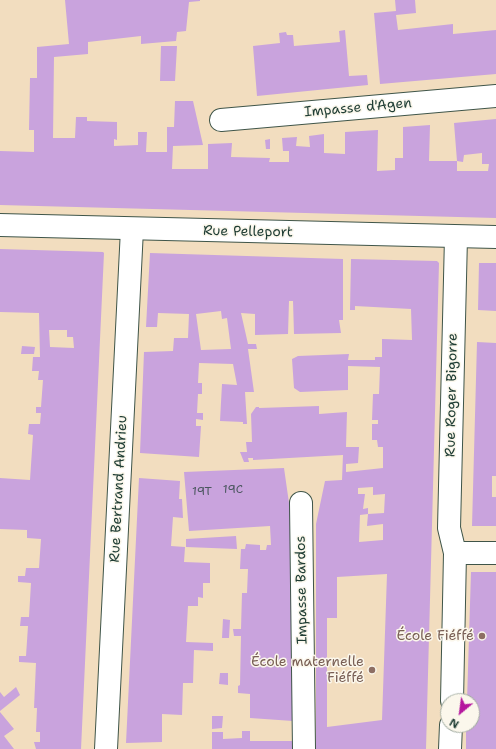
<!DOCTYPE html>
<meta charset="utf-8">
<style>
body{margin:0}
#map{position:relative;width:496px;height:749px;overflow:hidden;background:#f2ddbf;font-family:"Shantell Sans",sans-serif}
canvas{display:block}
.north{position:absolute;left:440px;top:693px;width:40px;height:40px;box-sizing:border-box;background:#fbf7ec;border:1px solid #a3ada2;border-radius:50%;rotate:209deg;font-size:11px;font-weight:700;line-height:16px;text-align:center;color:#1f3d34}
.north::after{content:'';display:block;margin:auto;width:14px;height:18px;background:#b5179e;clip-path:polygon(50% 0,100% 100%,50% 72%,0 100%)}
</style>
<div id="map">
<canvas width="496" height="749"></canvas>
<div class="north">N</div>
</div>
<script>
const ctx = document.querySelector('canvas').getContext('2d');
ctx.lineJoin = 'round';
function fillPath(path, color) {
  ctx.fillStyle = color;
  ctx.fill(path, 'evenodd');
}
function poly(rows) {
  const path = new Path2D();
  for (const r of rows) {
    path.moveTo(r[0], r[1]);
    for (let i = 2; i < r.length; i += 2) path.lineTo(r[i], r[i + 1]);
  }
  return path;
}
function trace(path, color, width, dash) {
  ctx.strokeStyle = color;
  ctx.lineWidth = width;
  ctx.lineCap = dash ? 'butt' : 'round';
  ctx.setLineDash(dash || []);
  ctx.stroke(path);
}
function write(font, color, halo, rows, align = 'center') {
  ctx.font = font + ' "Shantell Sans",sans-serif';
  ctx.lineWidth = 3;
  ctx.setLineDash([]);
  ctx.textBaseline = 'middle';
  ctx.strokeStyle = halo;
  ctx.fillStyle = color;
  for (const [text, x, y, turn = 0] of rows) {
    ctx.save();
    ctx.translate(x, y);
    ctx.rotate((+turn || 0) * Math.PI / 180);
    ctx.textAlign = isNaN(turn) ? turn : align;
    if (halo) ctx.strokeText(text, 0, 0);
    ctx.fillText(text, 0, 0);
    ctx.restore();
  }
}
const building = poly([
 [65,0,200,0,200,1,189,2,186,31,177,32,176,41,141,44,141,36,88,42,88,54,54,57,53,138,75,138,76,117,87,117,87,121,117,122,117,140,114,139,114,146,138,145,138,132,147,132,146,152,167,152,167,127,174,127,175,101,193,101,203,145,173,146,172,169,208,169,208,144,232,143,231,157,270,158,269,162,289,162,289,151,283,151,282,138,297,137,296,146,310,147,309,136,324,134,324,153,345,154,345,132,378,130,377,171,395,170,395,158,403,158,403,127,430,125,429,161,457,161,454,123,496,119,496,218,0,205,0,151,34,152,34,130,29,130,30,78,37,78,37,47,69,44],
 [482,153,482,164,489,164,488,171,457,171,457,161,463,162,464,155],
 [395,0,415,0,416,13,396,15,398,30,453,24,453,34,496,30,496,74,380,84,374,13,396,11],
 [345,30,349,76,367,75,368,85,257,96,253,46,280,43,279,33,286,32,287,35,293,35,294,46,340,42,339,31],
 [161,46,177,46,175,81,160,81],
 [270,139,270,149,266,149,265,140],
 [0,249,103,252,104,253,81,749,36,749,34,742,40,742,40,732,36,732,37,708,34,708,36,663,19,662,19,656,26,656,28,626,20,626,21,617,29,617,31,583,18,582,18,576,25,576,26,568,39,568,41,539,27,538,27,530,0,529,0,478,30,480,33,435,28,434,29,424,40,424,41,413,36,413,36,407,41,407,43,380,38,380,39,371,32,371,33,357,40,357,39,313,0,312],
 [49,330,67,330,67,337,73,337,74,348,50,347],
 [150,253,343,259,343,320,339,320,341,333,294,334,293,301,289,301,288,334,255,335,255,314,241,313,248,344,256,344,257,349,248,349,254,392,245,392,247,424,243,424,243,422,220,421,222,384,237,385,233,364,199,363,198,383,202,383,202,394,198,394,197,413,203,413,203,420,196,419,196,426,201,426,199,457,140,453,144,352,173,351,174,338,188,338,189,314,158,313,157,327,146,327],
 [221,311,222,319,227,318,231,349,201,350,196,314],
 [351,259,437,261,439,263,426,749,316,749,316,524,325,481,342,480,343,455,253,460,253,458,248,458,249,462,244,462,240,452,247,452,246,442,252,442,251,414,256,407,259,407,259,408,319,406,319,414,347,412,346,447,359,447,358,463,346,464,346,472,383,468,383,447,378,447,377,440,372,440,372,424,378,424,378,420,372,420,373,394,379,394,380,367,348,366,348,390,300,392,294,388,292,359,298,356,349,354,348,360,375,360,375,357,382,357,382,339,412,340,411,309,355,306,355,310,350,310],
 [373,487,373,495,385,494,384,513,368,514,367,526,383,524,383,540,359,542,360,515,368,514,368,508,363,509,365,494,358,494,358,488],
 [387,574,382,720,327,727,327,618,337,618,337,577],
 [479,263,496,263,496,311,478,310],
 [477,342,496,343,496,476,492,476,492,497,496,497,496,526,472,526],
 [22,346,35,347,34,354,21,354],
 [284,468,292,524,293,721,250,718,250,694,238,693,238,686,240,685,241,636,234,636,233,629,241,629,242,593,247,593,248,569,240,569,241,549,245,549,246,544,260,545,260,550,266,550,267,545,271,545,270,526,189,531,184,472],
 [139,478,180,481,179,499,182,499,183,518,173,517,171,546,185,547,184,562,210,563,210,583,203,583,203,598,198,597,198,606,188,606,186,642,213,643,213,651,194,650,193,683,183,683,182,715,162,714,162,742,126,743],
 [236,536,237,549,186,547,186,539],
 [471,572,496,572,496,749,466,749,466,725,472,725,472,701,467,701],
 [223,619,230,620,229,638,222,638],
 [220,673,228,673,228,685,219,684],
 [16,687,20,695,0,711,0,692,4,697],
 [0,712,14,729,4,736,14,749,0,749],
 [212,716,223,716,222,728,212,729],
 [242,731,250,731,250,741,293,741,293,749,212,749,212,732,223,732,223,739,242,738]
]);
const street = poly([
 [221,120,496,96],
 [301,503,304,749],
 [455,553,449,528,456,237],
 [452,701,455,553,496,553],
 [106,749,132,229],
 [450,749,451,725]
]);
const secondary = poly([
 [0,225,496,237]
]);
const markers = [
 [482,636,4,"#8d6e63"],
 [372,670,4,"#8d6e63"]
];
const numberNames = [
 ["19C",233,490],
 ["19T",202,492]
];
const streetNames = [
 ["Impasse d'Agen",358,108,-5],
 ["Rue Pelleport",248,232,1],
 ["Rue Roger Bigorre",452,395,-89],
 ["Rue Bertrand Andrieu",119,489,-87],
 ["Impasse Bardos",302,590,-91]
];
const educationNames = [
 ["École Fiéffé",474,636],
 ["École maternelle",364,662],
 ["Fiéffé",364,678]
];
fillPath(building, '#c9a3dd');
trace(street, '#3f5549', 24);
trace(secondary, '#3f5549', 24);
trace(street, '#fff', 22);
trace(secondary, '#fff', 22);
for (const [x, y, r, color] of markers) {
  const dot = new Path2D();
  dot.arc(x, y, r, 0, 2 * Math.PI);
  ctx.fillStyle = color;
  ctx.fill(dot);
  trace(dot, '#fbf7ec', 1.5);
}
write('12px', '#4a565e', null, numberNames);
write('14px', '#1f3d34', '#fbf7ec', streetNames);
write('14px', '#785e54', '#fbf7ec', educationNames, 'right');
</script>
